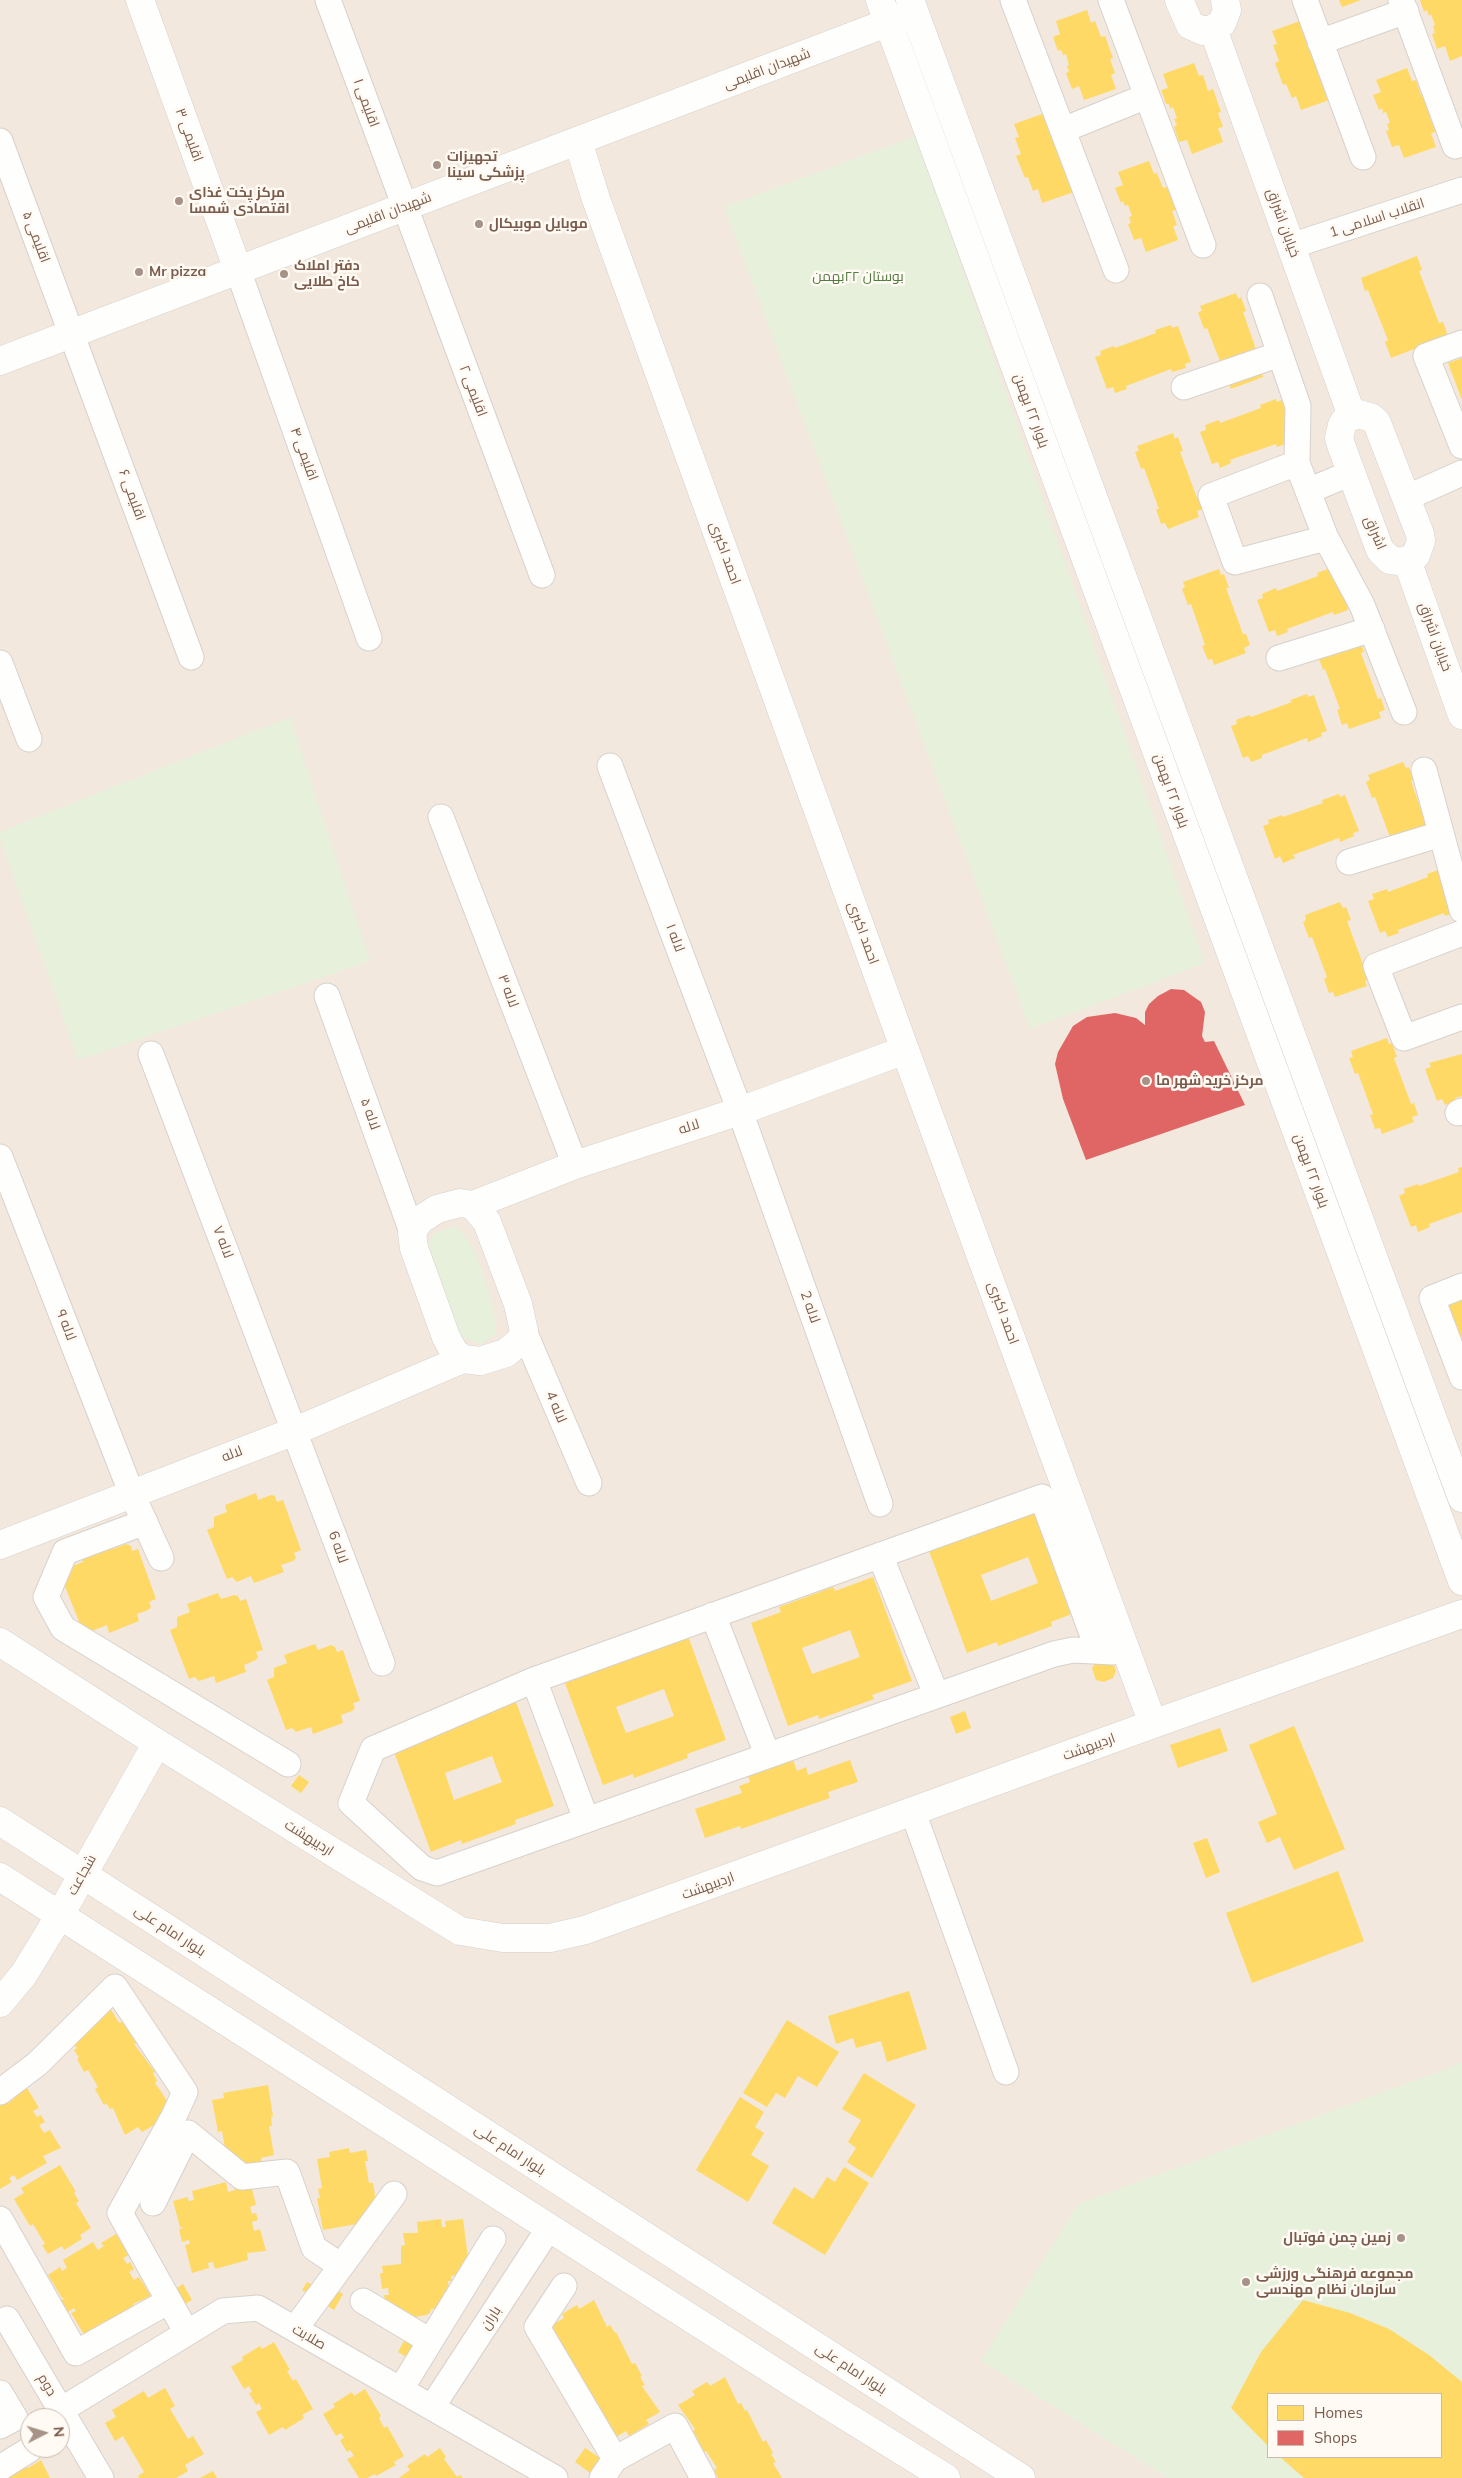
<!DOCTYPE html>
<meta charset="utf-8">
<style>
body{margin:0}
#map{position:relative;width:1462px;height:2478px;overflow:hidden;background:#f9f5f0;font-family:Mulish,sans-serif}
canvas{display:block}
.legend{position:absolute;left:1267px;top:2393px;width:175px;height:65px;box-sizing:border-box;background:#fffaf3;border:1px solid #cabbb1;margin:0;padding:6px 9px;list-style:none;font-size:15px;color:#7a5c4d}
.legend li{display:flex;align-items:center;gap:10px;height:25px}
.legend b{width:25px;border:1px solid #cabbb1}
.north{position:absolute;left:20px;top:2408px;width:50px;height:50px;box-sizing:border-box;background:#fffaf3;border:1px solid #cabbb1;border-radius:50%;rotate:85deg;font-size:14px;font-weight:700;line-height:20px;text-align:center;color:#7a5c4d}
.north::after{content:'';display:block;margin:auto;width:18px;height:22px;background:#a69286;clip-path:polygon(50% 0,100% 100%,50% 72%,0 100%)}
</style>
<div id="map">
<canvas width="1462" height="2478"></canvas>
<ul class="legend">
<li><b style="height:14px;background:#ffd966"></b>Homes</li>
<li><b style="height:14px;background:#e06666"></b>Shops</li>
</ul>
<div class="north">N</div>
</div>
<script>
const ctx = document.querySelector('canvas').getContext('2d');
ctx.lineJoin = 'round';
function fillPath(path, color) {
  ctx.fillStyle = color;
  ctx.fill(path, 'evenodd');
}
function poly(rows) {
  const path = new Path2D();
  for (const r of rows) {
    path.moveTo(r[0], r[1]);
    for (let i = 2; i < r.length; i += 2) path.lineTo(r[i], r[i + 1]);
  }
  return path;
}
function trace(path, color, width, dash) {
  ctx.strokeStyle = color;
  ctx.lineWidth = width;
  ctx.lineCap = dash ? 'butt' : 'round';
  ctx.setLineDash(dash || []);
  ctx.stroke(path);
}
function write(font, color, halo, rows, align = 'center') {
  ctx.font = font + ' Mulish,Cairo,sans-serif';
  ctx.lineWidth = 5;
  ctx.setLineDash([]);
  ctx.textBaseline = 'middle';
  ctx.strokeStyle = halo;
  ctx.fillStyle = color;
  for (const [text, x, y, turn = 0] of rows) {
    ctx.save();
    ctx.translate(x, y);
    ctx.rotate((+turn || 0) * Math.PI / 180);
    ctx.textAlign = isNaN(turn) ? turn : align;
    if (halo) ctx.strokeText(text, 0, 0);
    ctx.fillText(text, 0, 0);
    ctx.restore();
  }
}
const residential = poly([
 [0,0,1462,0,1462,2478,0,2478],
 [1268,2394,1441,2394,1441,2457,1268,2457],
 [30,2418,60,2418,60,2448,30,2448]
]);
const green = poly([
 [916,136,1205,963,1030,1029,724,207],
 [290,717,370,961,78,1060,0,839,0,832],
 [451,1227,460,1229,477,1255,494,1310,496,1334,482,1344,476,1343,460,1336,427,1244,435,1233],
 [1462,2063,1462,2478,1168,2478,981,2361,1078,2204],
 [1268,2394,1441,2394,1441,2457,1268,2457]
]);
const homes = poly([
 [1339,0,1361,0,1342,7],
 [1420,0,1462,0,1462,56,1450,61,1445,46,1437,49,1432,34,1435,33,1433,26,1435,25,1431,14,1429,16,1427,10,1424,12],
 [1087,10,1091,23,1095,21,1101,37,1105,36,1113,58,1110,59,1115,73,1111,75,1116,89,1084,100,1079,86,1072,89,1066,73,1069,72,1067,66,1069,65,1066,54,1063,55,1061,50,1058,51,1053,37,1060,34,1056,21],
 [1303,20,1332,99,1301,110,1296,96,1292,98,1286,84,1283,85,1275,63,1279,61,1273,45,1277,44,1272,31],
 [1194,63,1199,76,1203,75,1208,91,1213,89,1221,112,1218,113,1223,127,1218,128,1223,142,1192,154,1187,140,1179,142,1174,127,1177,125,1174,119,1177,118,1173,107,1170,109,1169,104,1166,104,1161,90,1168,88,1163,74],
 [1407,68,1412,81,1416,80,1421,95,1426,94,1434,117,1430,118,1436,132,1431,133,1436,147,1404,158,1399,145,1392,147,1386,131,1389,130,1387,124,1390,123,1386,112,1383,113,1382,108,1379,110,1373,95,1381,92,1376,80],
 [1045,113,1074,192,1042,203,1038,189,1033,191,1028,177,1025,178,1016,156,1021,154,1015,138,1019,137,1014,124],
 [1149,161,1154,174,1157,173,1163,188,1167,187,1176,210,1172,211,1177,225,1173,226,1178,240,1146,252,1141,238,1134,240,1128,224,1131,223,1129,217,1132,216,1128,205,1125,206,1123,201,1121,203,1115,188,1123,185,1118,172],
 [1417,256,1422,270,1419,271,1439,323,1443,322,1448,336,1391,358,1385,342,1388,340,1368,290,1365,291,1361,278],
 [1236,293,1238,299,1241,297,1246,311,1243,312,1259,358,1263,377,1231,389,1207,328,1204,329,1198,312,1202,311,1200,306],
 [1171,325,1172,328,1178,326,1191,362,1185,364,1186,368,1172,372,1171,369,1126,386,1127,389,1115,393,1113,387,1107,389,1095,357,1101,355,1100,351,1114,346,1115,348,1156,333,1155,330],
 [1462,358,1462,400,1448,363],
 [1276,399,1277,402,1282,400,1296,436,1291,442,1277,447,1276,444,1230,460,1231,463,1220,468,1218,462,1212,464,1200,432,1206,430,1205,425,1219,420,1220,423,1261,408,1260,405],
 [1173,433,1175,439,1178,437,1183,451,1180,452,1197,498,1199,497,1204,509,1197,511,1199,517,1168,529,1165,523,1161,524,1156,509,1159,509,1144,468,1141,469,1135,452,1139,451,1137,446],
 [1333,567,1353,605,1347,607,1348,610,1334,615,1333,612,1287,629,1288,632,1277,636,1275,630,1269,632,1257,600,1263,598,1262,594,1276,588,1277,591,1318,576,1317,573],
 [1219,569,1221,575,1224,574,1229,588,1226,588,1243,634,1246,634,1250,645,1244,648,1246,653,1214,665,1212,659,1208,660,1202,646,1205,645,1191,604,1188,605,1182,589,1185,587,1183,582],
 [1359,638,1364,652,1361,653,1378,699,1381,698,1385,710,1379,712,1381,718,1349,729,1347,723,1342,725,1337,710,1340,709,1325,669,1323,670,1317,653],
 [1307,694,1308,697,1314,695,1327,731,1321,733,1322,736,1308,742,1307,738,1262,755,1262,758,1251,762,1248,756,1243,758,1231,726,1237,724,1236,720,1250,715,1251,717,1292,702,1290,700],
 [1403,762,1406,768,1409,767,1414,780,1411,781,1427,827,1390,837,1375,797,1372,798,1366,782,1370,780,1368,775],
 [1339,794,1340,797,1345,795,1359,831,1353,833,1354,836,1340,842,1339,838,1293,855,1295,858,1283,863,1280,856,1275,859,1263,826,1269,824,1268,820,1282,815,1283,817,1323,803,1322,800],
 [1444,868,1459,911,1445,916,1444,913,1398,930,1399,933,1388,937,1385,931,1380,933,1368,901,1374,899,1372,894,1387,889,1388,892,1428,877,1427,874],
 [1340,902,1343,908,1346,907,1351,920,1347,921,1364,967,1371,978,1365,981,1367,986,1335,997,1333,992,1329,993,1324,979,1327,977,1312,937,1309,938,1303,922,1306,920,1305,915],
 [1387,1038,1389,1044,1392,1043,1397,1057,1394,1058,1411,1104,1414,1103,1418,1115,1412,1117,1414,1122,1382,1134,1380,1128,1375,1129,1370,1115,1373,1114,1358,1073,1355,1074,1349,1058,1353,1057,1351,1051],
 [1462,1054,1462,1096,1455,1098,1456,1101,1445,1105,1442,1099,1437,1101,1425,1069,1431,1067,1429,1063],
 [1462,1167,1462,1212,1429,1224,1430,1227,1418,1232,1416,1225,1411,1227,1399,1196,1405,1193,1404,1189,1418,1184,1419,1186,1459,1172,1458,1168],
 [1462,1298,1462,1337,1458,1339,1443,1306],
 [256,1493,258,1500,271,1495,275,1496,277,1502,283,1500,301,1550,294,1553,296,1558,293,1561,281,1565,284,1572,254,1583,251,1576,237,1582,232,1577,227,1579,207,1530,214,1527,214,1517,227,1512,225,1505],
 [1052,1504,1090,1607,1051,1622,1052,1626,998,1646,997,1642,967,1653,929,1551],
 [1028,1557,1038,1583,991,1601,981,1575],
 [111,1543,113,1549,126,1544,131,1546,132,1551,138,1549,156,1599,149,1602,151,1607,148,1610,137,1614,139,1621,109,1633,107,1625,92,1631,87,1627,82,1629,62,1579,70,1576,70,1567,83,1562,80,1554],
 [873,1577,912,1681,872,1695,874,1699,819,1719,818,1715,788,1726,751,1623,781,1612,779,1607,833,1587,835,1591],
 [850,1630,860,1657,812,1674,802,1648],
 [218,1593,221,1599,234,1595,238,1596,240,1601,246,1599,263,1650,256,1652,258,1657,256,1660,244,1665,246,1672,216,1683,214,1676,199,1681,195,1677,189,1679,170,1630,177,1627,177,1617,190,1612,187,1604],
 [688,1636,726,1740,687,1754,688,1758,634,1778,633,1774,603,1785,565,1683,595,1672,593,1667],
 [664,1689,674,1716,626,1733,616,1707],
 [315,1644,318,1650,331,1645,335,1647,337,1652,343,1650,360,1701,353,1703,355,1708,352,1711,341,1715,343,1723,313,1734,311,1727,296,1732,292,1728,286,1730,267,1680,274,1677,274,1668,287,1663,284,1655],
 [1096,1662,1113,1662,1116,1671,1113,1678,1104,1682,1096,1680,1092,1668],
 [516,1702,554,1806,515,1820,516,1824,462,1844,461,1840,431,1852,393,1749],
 [492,1756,502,1782,454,1800,445,1773],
 [965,1711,971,1728,956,1734,950,1717],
 [1294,1726,1345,1849,1294,1870,1280,1837,1267,1843,1258,1822,1277,1814,1249,1745],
 [1220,1728,1228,1751,1178,1768,1170,1745],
 [793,1760,797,1771,806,1767,808,1775,850,1760,858,1782,828,1792,830,1798,741,1829,740,1826,705,1838,695,1809,742,1793,739,1786,750,1782,748,1776],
 [299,1775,309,1782,301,1793,291,1786],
 [1207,1838,1220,1872,1206,1878,1193,1843],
 [1338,1871,1364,1941,1252,1983,1226,1913],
 [909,1991,927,2049,887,2062,881,2041,856,2048,853,2038,836,2044,828,2016],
 [89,2001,110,2008,119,2023,122,2022,128,2029,137,2043,134,2044,155,2072,153,2073,157,2081,155,2083,172,2108,158,2116,161,2121,142,2132,138,2127,125,2135,113,2108,110,2109,106,2103,104,2105,95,2089,98,2087,88,2070,84,2072,77,2059,79,2058,74,2050,77,2048,59,2024,76,2014,74,2010],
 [787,2020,839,2052,817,2087,798,2076,785,2098,776,2093,767,2107,743,2093],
 [864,2073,916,2105,872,2178,847,2162,856,2148,848,2142,861,2120,842,2109],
 [268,2085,273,2116,271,2117,272,2126,269,2126,274,2155,261,2158,262,2163,241,2166,226,2154,222,2131,218,2132,212,2100,224,2098,223,2093],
 [26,2086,39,2108,33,2111,37,2117,41,2115,45,2122,39,2125,44,2133,50,2130,61,2148,43,2156,47,2163,17,2180,14,2175,9,2178,12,2182,0,2189,0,2097,3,2095,8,2103,14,2099,11,2095],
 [740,2097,764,2112,755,2127,764,2133,751,2155,769,2166,748,2202,696,2170],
 [349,2148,350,2153,366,2150,368,2161,365,2161,369,2183,373,2183,378,2214,368,2222,323,2230,317,2198,320,2198,318,2189,322,2188,317,2159,330,2157,329,2152],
 [60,2165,76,2192,74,2193,79,2201,76,2203,91,2228,80,2235,82,2239,64,2250,62,2246,48,2254,42,2245,45,2244,33,2224,30,2226,14,2199,24,2193,21,2188],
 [844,2167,869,2183,825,2255,772,2223,794,2187,813,2199,827,2177,835,2182],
 [250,2181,256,2205,250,2207,252,2214,256,2213,258,2220,252,2222,254,2231,260,2229,266,2251,247,2253,248,2260,215,2269,213,2262,208,2263,209,2268,192,2273,185,2245,190,2244,189,2240,182,2242,179,2229,184,2228,180,2227,173,2201,188,2197,188,2201,194,2200,192,2191,226,2182,228,2192,235,2190,234,2186],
 [441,2219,442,2227,446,2227,445,2221,463,2219,470,2273,451,2276,452,2281,448,2281,449,2292,443,2293,445,2307,431,2309,430,2313,426,2315,410,2318,409,2313,397,2315,386,2306,384,2295,389,2295,388,2288,382,2289,380,2273,383,2273,382,2266,401,2264,401,2246,405,2245,403,2233,418,2233,417,2222],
 [116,2234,129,2255,123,2258,127,2264,130,2262,134,2269,129,2272,134,2280,139,2277,151,2296,133,2304,137,2310,107,2328,104,2322,99,2325,101,2329,86,2338,71,2313,76,2311,74,2308,68,2312,61,2300,66,2298,62,2298,48,2275,60,2267,62,2271,67,2268,63,2260,93,2242,98,2250,104,2246,101,2243],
 [307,2282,321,2290,316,2298,302,2290],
 [183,2284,192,2300,180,2307,171,2292],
 [328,2284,343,2294,334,2310,318,2300],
 [594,2300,607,2327,610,2325,615,2333,616,2332,632,2364,635,2363,642,2376,640,2377,645,2385,642,2386,660,2412,646,2420,649,2424,629,2436,626,2431,613,2439,547,2328,564,2318,562,2314,577,2305,579,2309],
 [1303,2300,1350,2313,1389,2329,1429,2355,1462,2382,1462,2478,1304,2478,1280,2457,1441,2457,1441,2394,1268,2394,1268,2446,1231,2408,1261,2352],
 [405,2339,420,2349,413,2361,398,2352],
 [274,2342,290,2370,287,2371,293,2381,296,2379,313,2409,302,2415,304,2418,285,2430,283,2427,269,2435,256,2412,262,2409,259,2403,256,2405,249,2393,252,2392,249,2386,244,2389,231,2367,243,2360,242,2357,260,2346,262,2349],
 [725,2377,738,2404,741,2403,745,2411,747,2410,763,2442,766,2440,773,2453,771,2454,776,2462,773,2463,782,2478,718,2478,714,2470,717,2468,706,2451,703,2453,696,2441,698,2439,693,2431,695,2429,678,2405,695,2395,692,2391,707,2382,710,2386],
 [165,2388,175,2406,170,2409,188,2439,193,2436,204,2454,185,2465,188,2471,176,2478,139,2478,138,2476,144,2472,123,2436,115,2441,105,2423,116,2417,112,2410,144,2391,148,2398],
 [365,2389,381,2416,379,2418,384,2428,387,2426,404,2456,394,2462,396,2465,376,2476,375,2474,367,2478,359,2478,347,2459,354,2456,350,2450,347,2452,340,2440,344,2438,341,2433,336,2436,323,2414,335,2407,333,2404,352,2392,354,2396],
 [440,2448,446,2457,444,2459,457,2477,460,2475,463,2478,399,2478,410,2470,407,2466,425,2454,427,2457],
 [585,2448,603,2460,593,2475,575,2462],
 [41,2460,50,2478,9,2478,14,2475,13,2472,26,2464,28,2468],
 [213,2471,217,2478,200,2478]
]);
const shops = poly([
 [1171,989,1184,990,1201,1002,1205,1012,1202,1036,1205,1042,1214,1041,1245,1105,1086,1160,1063,1099,1055,1064,1058,1052,1073,1026,1087,1017,1115,1013,1136,1018,1145,1025,1145,1012,1149,1004,1158,996]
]);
const minor = poly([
 [328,0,542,575],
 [1013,0,1116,270],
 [1111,0,1203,245],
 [1305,0,1363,157],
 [1401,0,1455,146],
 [1320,42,1406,11],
 [1063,130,1147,96],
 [0,141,191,657],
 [1291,246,1462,190],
 [238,270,369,638],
 [1260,296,1298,406,1297,463],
 [1462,343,1426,356,1462,446],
 [1184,387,1280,354],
 [1308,491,1351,473],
 [1406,498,1462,473],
 [1326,538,1235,562,1211,496,1297,463,1326,538,1362,605,1404,712],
 [1279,658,1372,629],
 [0,663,29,739],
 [610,766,740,1111,880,1504],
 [1424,770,1462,910],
 [441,817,575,1165],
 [1349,862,1441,834],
 [1462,933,1376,966,1404,1038,1462,1017],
 [327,996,412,1232],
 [151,1054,382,1663],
 [1458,1113,1462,1111],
 [0,1157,131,1492,161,1558],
 [1462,1286,1432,1298,1462,1377],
 [524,1331,589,1483],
 [145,1522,65,1552,46,1597,63,1628,288,1764],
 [880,1555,936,1694],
 [713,1615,767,1754],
 [1098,1650,1042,1497,534,1680,373,1749,351,1803,422,1868,437,1873,1054,1654,1073,1650,1113,1652,1127,1650],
 [534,1680,586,1819],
 [913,1812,1006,2072],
 [0,2092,37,2064,115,1987,185,2092,174,2116,120,2213,187,2333],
 [153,2203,188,2133,242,2177,287,2172,314,2248,341,2266],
 [0,2219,76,2353,169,2301],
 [564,2286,537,2327,615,2459,602,2478],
 [363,2301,430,2341],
 [7,2319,101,2478],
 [295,2329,394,2194],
 [401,2389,493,2239],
 [0,2393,15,2418,0,2426],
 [432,2407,549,2228],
 [61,2410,223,2311,258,2308,555,2478],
 [615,2459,675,2426,703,2478],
 [0,2468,29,2450]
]);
const tertiary = poly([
 [140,0,238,270],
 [880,0,1462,1581],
 [910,0,1462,1498],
 [1179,0,1190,25,1203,31,1213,29,1222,23,1227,10,1225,0],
 [1213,29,1352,416],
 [578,141,596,199,905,1050,1153,1724],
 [0,361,905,16],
 [1359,414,1372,418,1377,423,1420,534,1421,541,1416,555,1404,562,1390,560,1380,550,1341,445,1339,438,1342,425,1346,419,1359,414],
 [1407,560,1462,715],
 [460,1203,473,1205,487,1222,518,1304,524,1331,520,1341,506,1353,480,1361,463,1359,454,1352,446,1337,414,1248,412,1232,420,1220,437,1209,460,1203],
 [473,1205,575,1165,740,1111,905,1050],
 [0,1545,295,1431,463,1359],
 [0,1642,157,1743,460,1931,503,1938,550,1938,585,1930,1153,1724,1462,1614],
 [0,2003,24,1974,60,1915,157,1743]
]);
const secondary = poly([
 [0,1821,1021,2478],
 [0,1877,794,2384,946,2478]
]);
const markers = [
 [437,165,5,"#a69286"],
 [179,201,5,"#a69286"],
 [479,224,5,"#a69286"],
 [139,272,5,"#a69286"],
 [284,274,5,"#a69286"],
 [1146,1081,5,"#a69286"],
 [1401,2238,5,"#a69286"],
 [1246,2282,5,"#a69286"]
];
const streetNames = [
 ["شهیدان اقلیمی",767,69,-21],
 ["اقلیمی ۱",366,103,70],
 ["اقلیمی ۳",189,135,70],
 ["شهیدان اقلیمی",388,213,-21],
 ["انقلاب اسلامی 1",1377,218,-18],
 ["خیابان اشراق",1283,223,70],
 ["اقلیمی ۵",36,237,69],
 ["اقلیمی ۲",473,391,69],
 ["بلوار ۲۲ بهمن",1031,411,70],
 ["اقلیمی ۴",304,454,70],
 ["اقلیمی ۶",132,495,70],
 ["اشراق",1375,533,67],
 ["احمد اکبری",725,553,70],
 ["خیابان اشراق",1435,637,70],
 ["بلوار ۲۲ بهمن",1171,791,70],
 ["احمد اکبری",863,933,70],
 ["لاله ۱",675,938,69],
 ["لاله ۳",508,991,69],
 ["لاله ۵",370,1114,70],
 ["لاله",689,1127,-18],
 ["بلوار ۲۲ بهمن",1311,1171,70],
 ["لاله ۷",223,1242,69],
 ["لاله 2",810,1307,70],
 ["احمد اکبری",1003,1313,70],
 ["لاله ۹",66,1325,69],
 ["لاله 4",556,1407,67],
 ["لاله",232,1454,-21],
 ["لاله 6",338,1547,70],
 ["اردیبهشت",1089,1747,-20],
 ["اردیبهشت",309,1838,32],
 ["شجاعت",82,1875,-61],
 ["اردیبهشت",708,1886,-20],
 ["بلوار امام علی",170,1931,33],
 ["بلوار امام علی",510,2150,33],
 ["باران",491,2318,-57],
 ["صلابت",309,2337,30],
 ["بلوار امام علی",851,2369,33],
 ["دوم",47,2385,59]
];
const poiNames = [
 ["تجهیزات",447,157],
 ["پزشکی سینا",447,173],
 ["مرکز پخت غذای",189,193],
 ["اقتصادی شمسا",189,209],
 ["موبایل موبیکال",489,224],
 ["دفتر املاک",294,266],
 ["کاخ طلایی",294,282],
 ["Mr pizza",149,272],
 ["مرکز خرید شهر ما",1156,1081],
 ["زمین چمن فوتبال",1391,2238,"right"],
 ["مجموعه فرهنگی ورزشی",1256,2274],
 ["سازمان نظام مهندسی",1256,2290]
];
const parkNames = [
 ["بوستان ۲۲بهمن",858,277]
];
fillPath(residential, '#f2e8de');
fillPath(green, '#e7f0db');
fillPath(homes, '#ffd966');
fillPath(shops, '#e06666');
trace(minor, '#d7d1cb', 27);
trace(tertiary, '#d7d1cb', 29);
trace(secondary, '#d9d2cb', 29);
trace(minor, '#fefefd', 25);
trace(tertiary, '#fefefd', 28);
trace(secondary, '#fefefd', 28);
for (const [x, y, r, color] of markers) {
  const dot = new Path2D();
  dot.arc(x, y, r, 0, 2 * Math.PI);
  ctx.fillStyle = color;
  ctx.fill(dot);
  trace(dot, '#fffaf3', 2);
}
write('14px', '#7a5c4d', '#fffaf3', streetNames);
write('bold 14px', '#7a5c4d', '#fffaf3', poiNames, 'left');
write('14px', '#537a41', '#fffaf3', parkNames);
</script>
